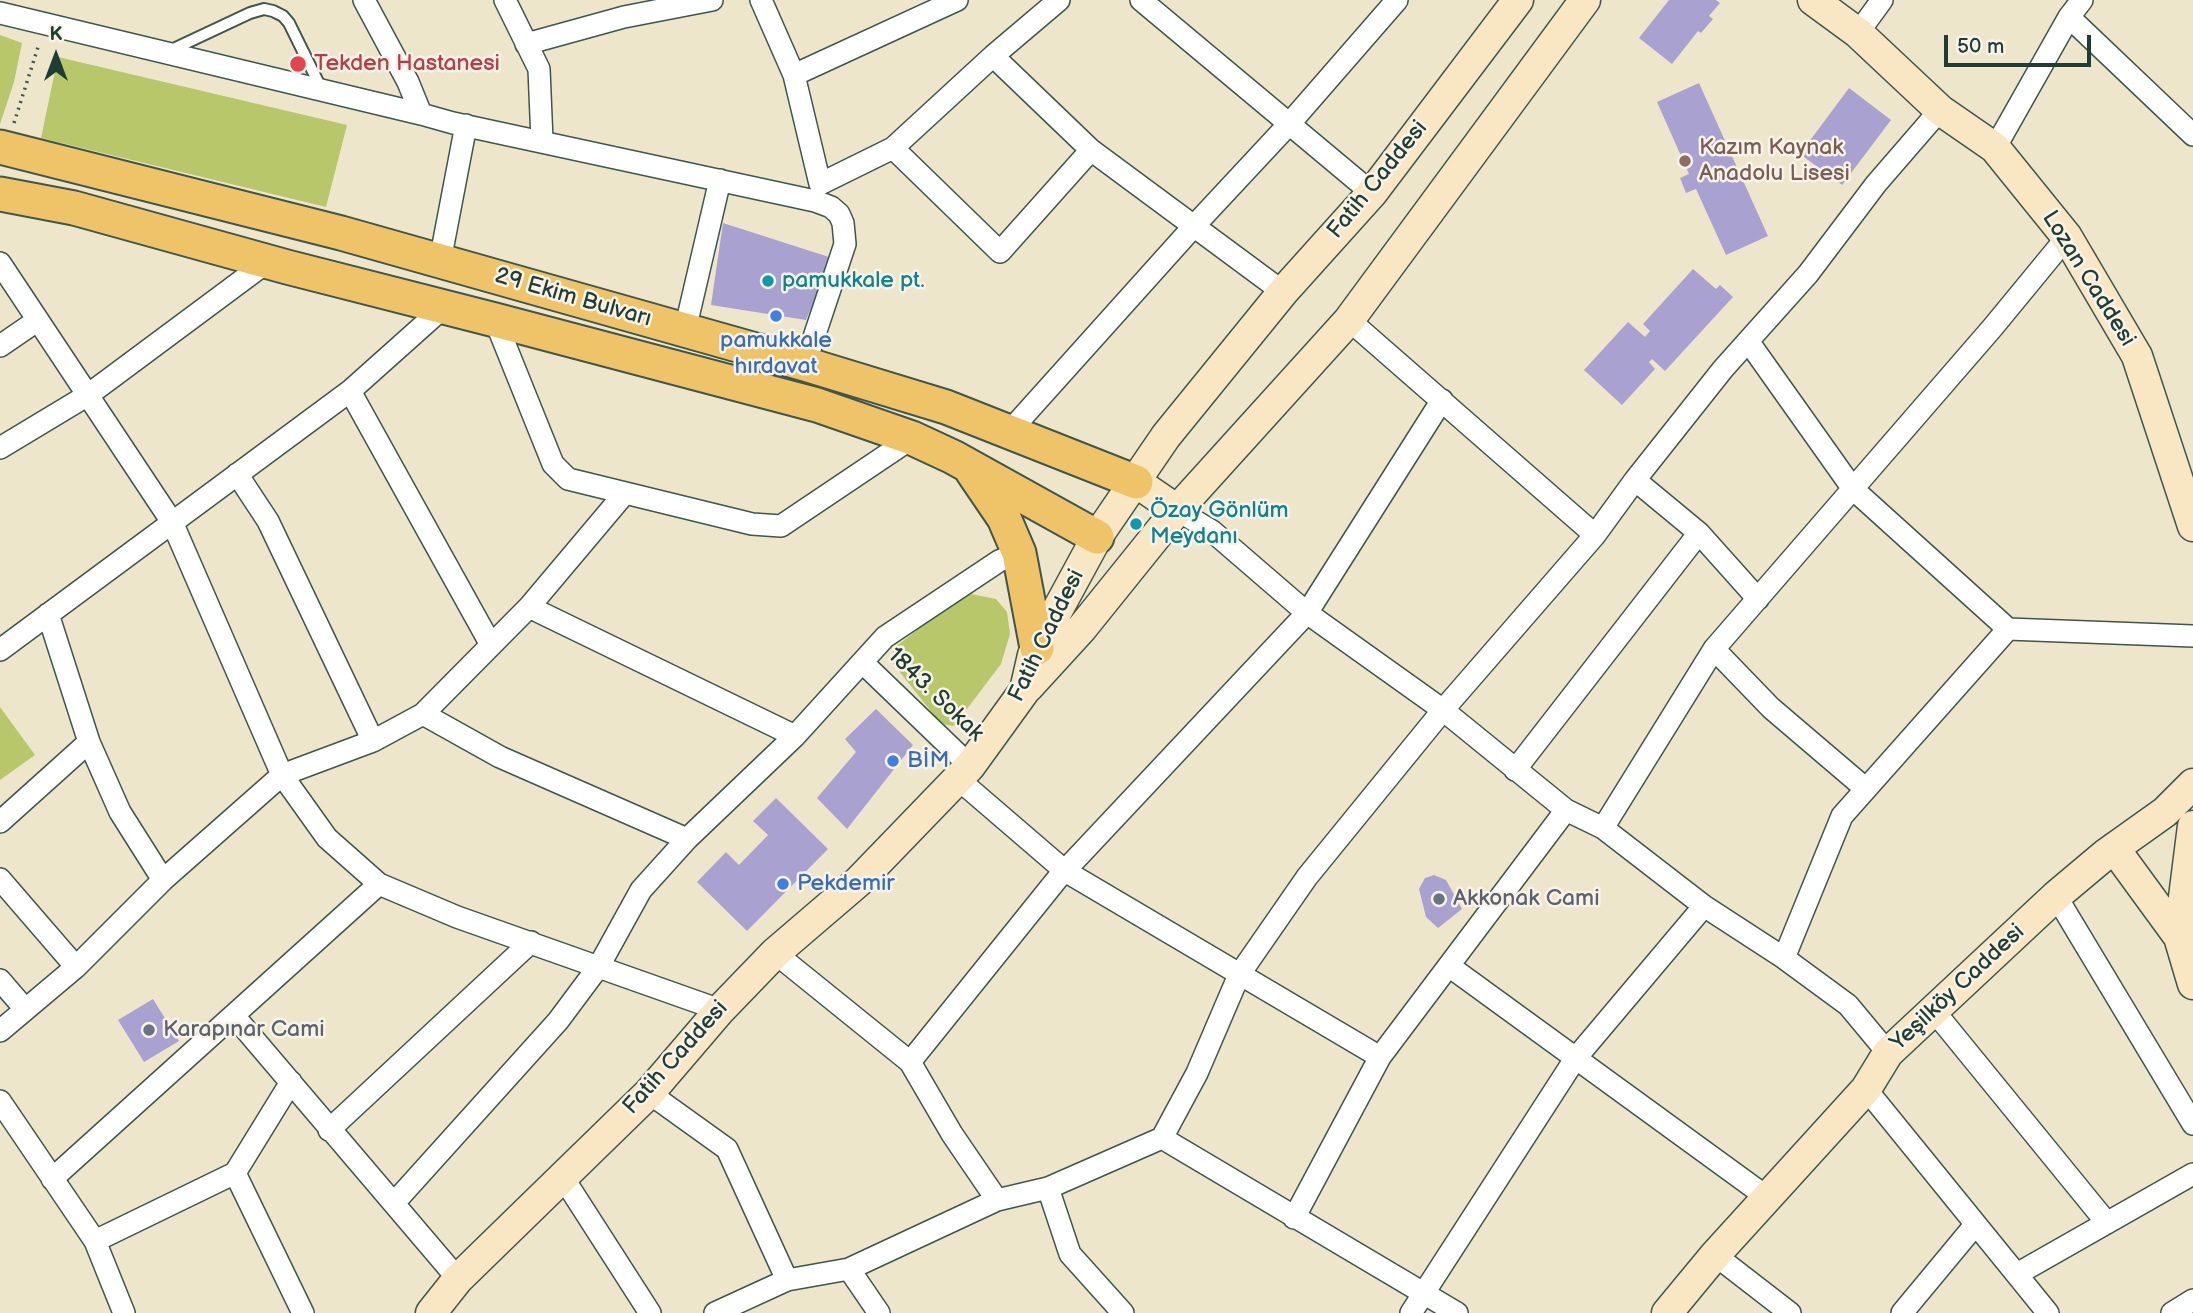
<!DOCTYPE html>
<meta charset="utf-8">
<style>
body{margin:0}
#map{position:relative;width:2193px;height:1313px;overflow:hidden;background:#eee6cb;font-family:"Balsamiq Sans",sans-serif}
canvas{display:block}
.north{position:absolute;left:21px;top:21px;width:70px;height:70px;-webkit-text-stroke:5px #f7f3e8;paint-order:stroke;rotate:0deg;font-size:19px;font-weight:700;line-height:28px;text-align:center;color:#1f3d34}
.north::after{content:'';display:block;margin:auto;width:24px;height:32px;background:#1f3d34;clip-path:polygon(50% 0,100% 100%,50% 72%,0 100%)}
.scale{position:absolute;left:1944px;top:35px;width:147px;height:32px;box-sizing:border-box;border:4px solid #1f3d34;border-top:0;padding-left:9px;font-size:21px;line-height:24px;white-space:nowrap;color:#1f3d34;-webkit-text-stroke:5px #f7f3e8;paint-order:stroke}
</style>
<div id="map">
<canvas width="2193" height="1313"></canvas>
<div class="north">K</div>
<div class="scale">50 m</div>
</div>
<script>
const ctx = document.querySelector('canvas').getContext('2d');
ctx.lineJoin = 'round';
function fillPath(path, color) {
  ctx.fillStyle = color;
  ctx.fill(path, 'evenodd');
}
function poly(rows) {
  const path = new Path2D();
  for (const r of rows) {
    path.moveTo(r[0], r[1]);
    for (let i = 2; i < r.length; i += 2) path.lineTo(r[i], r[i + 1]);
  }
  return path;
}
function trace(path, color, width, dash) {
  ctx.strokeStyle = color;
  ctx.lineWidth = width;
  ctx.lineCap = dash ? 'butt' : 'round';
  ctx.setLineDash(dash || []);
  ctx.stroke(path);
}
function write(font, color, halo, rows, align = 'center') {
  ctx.font = font + ' "Balsamiq Sans",sans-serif';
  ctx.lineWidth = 5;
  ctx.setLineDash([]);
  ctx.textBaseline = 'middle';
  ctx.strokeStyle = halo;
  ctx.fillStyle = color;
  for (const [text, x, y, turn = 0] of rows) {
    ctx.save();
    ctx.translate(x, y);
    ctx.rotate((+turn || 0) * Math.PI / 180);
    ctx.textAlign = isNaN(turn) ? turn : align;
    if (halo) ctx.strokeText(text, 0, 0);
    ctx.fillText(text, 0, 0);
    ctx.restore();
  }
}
const green = poly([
 [0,35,22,43,14,82,0,124],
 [58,57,347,125,326,207,41,138],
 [971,594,996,599,1007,612,1010,634,1001,664,954,726,941,724,891,661,894,648,944,609],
 [0,707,35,755,0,780]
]);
const building = poly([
 [1669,0,1716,0,1720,3,1709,16,1713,19,1701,33,1698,31,1672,64,1639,38],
 [1699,83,1768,236,1726,255,1696,189,1686,193,1680,178,1689,174,1657,102],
 [1849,88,1891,120,1842,185,1800,154],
 [723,223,832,258,806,320,711,305],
 [1693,269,1716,289,1720,285,1733,297,1665,371,1652,359,1649,362,1655,369,1622,405,1584,370,1628,322,1645,337,1650,331,1643,324],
 [876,709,913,745,847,829,817,798,856,752,845,739],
 [776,798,828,849,747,931,697,882,726,852,739,865,768,835,753,821],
 [1434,875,1446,880,1462,909,1438,928,1426,917,1419,889,1425,878],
 [153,999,179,1041,144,1062,118,1020]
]);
const path = poly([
 [14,123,39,44]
]);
const lane = poly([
 [167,52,250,13,264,9,273,11,283,16,289,23,322,90]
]);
const street = poly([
 [364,0,408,82,421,114,453,123,815,201,831,207,839,214,843,223,845,244,805,364],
 [505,0,539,69,542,141],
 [761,0,794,75,820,184,893,148,993,56,1059,0],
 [1141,0,1372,193],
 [0,13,421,114],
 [2069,17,2193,135],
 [1858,33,1882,0],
 [526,44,624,17,712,0],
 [993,56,1091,150,1283,292],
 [794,75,957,0],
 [893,148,1000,252,1091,150],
 [1995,148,2069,17,2082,0],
 [440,261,466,125],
 [0,263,172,522,282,775,327,838,379,884,457,917,720,1010],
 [495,320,553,464,568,479,752,524,781,526,912,438],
 [1349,320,1595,535],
 [685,330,720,180],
 [1748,341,1853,489,2008,629,2193,636],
 [0,346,38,320],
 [350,391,491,645],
 [1009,432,1194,226,1290,123,1397,0],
 [0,448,88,395,267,262],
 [237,474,268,521,373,741],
 [1635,480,1699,533,1758,599],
 [1177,510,1212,531,1307,613,1443,710,1566,810,1603,828,1704,906,1784,958,1848,1005,1888,1053],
 [529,607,795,736],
 [1714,649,1771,708,1866,789],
 [0,650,350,391,444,307],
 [863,663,970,766],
 [423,714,500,757,687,839],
 [89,742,120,812,163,880],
 [1515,770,1699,533],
 [958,779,1065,871,1380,1057],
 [0,822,89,742,48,614],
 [1603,828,1714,649,1993,327,2067,237],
 [0,879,76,967],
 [2056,896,2193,1124],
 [775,953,910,1062,952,1134,997,1200],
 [1784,958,1842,816,2008,629],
 [1449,966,1768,1198],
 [0,980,25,1009],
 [1934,1011,2107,1223],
 [235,1017,458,1279],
 [0,1031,76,967,163,880,282,775,373,741,423,714,529,607,625,493],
 [910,1062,1058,878,1307,613,1442,400],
 [1866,1089,2048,1313],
 [649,1093,727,1149,787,1280],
 [0,1101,95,1241,124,1313],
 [329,1130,531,942],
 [1162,1138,1197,1073,1239,975,1307,877,1443,710,1595,535,1635,480,1723,369,1808,274,1876,184,1940,110],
 [235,1173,303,1313],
 [562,1176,650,1313],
 [52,1179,379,884],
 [1048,1188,1070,1254,1123,1313],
 [394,1203,558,1021,599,966,641,890,687,839,795,736,885,637,999,561,1019,553],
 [1294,1218,1380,1057,1566,810],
 [95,1241,235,1173,291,1082],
 [1715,1255,1790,1313],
 [849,1269,879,1313],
 [2017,1274,2193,1174],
 [715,1313,787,1280,849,1269,997,1200,1048,1188,1162,1138,1457,1313],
 [1411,1313,1575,1059,1704,906],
 [1902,1313,1975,1225],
 [2172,1313,2193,1300]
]);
const secondary = poly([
 [1813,0,1858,33,1940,110,1995,148,2067,237,2137,356,2193,526],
 [1136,482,1177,510],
 [1028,687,1082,628,1177,510,1349,320,1585,0],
 [2193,826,2179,937,2193,984],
 [2114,848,2179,937],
 [431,1313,458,1279,649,1093,720,1010,775,953,859,881,970,766,1025,690,1033,655,1097,537,1166,436,1283,292,1372,193,1518,0],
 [1667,1313,1715,1255,1866,1089,1888,1053,2056,896,2106,854,2165,812,2193,784]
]);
const primary = poly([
 [0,147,341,233,805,364,946,407,1136,482],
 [0,194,74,208,287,267,495,320,817,405,912,438,953,457,1097,537],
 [972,471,1004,518,1019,553,1037,648]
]);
const markers = [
 [298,64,9,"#e0444e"],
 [1685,161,7,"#8d6e63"],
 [768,281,7,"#0f9aa8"],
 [776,316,7,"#3f7fe0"],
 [1136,524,7,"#0f9aa8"],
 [893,761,7,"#3f7fe0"],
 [783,884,7,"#3f7fe0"],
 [1439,899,7,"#6b7280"],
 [149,1030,7,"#6b7280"]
];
const healthNames = [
 ["Tekden Hastanesi",314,64]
];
const educationNames = [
 ["Kazım Kaynak",1699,148],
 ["Anadolu Lisesi",1699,174]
];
const streetNames = [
 ["Fatih Caddesi",1378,180,-51],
 ["Lozan Caddesi",2088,279,58],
 ["29 Ekim Bulvarı",573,298,16],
 ["Fatih Caddesi",1047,636,-64],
 ["1843. Sokak",935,695,44],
 ["Yeşilköy Caddesi",1958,988,-43],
 ["Fatih Caddesi",676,1058,-48]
];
const cultureNames = [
 ["pamukkale pt.",782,281],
 ["Özay Gönlüm",1150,511],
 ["Meydanı",1150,537]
];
const shopNames = [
 ["pamukkale",776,341,"center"],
 ["hırdavat",776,367,"center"],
 ["BİM",907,761],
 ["Pekdemir",797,884]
];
const worshipNames = [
 ["Akkonak Cami",1453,899],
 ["Karapınar Cami",163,1030]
];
fillPath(green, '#b7c76a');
fillPath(building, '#a9a2d1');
trace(lane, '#3e564b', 14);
trace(street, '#3e564b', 24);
trace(secondary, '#3e564b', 33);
trace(primary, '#3e564b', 37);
trace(path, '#3e564b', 3.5, [2, 5]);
trace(lane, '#fff', 10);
trace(street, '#fff', 21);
trace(secondary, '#f9e7c3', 30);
trace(primary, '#efc469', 33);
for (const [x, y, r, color] of markers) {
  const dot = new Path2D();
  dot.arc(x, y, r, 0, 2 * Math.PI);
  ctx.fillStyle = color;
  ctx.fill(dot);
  trace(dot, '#f7f3e8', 2.5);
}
write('23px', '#be3a42', '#f7f3e8', healthNames, 'left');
write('23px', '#785e54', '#f7f3e8', educationNames, 'left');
write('23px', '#1f3d34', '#f7f3e8', streetNames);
write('23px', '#0d838f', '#f7f3e8', cultureNames, 'left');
write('23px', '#366cbe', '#f7f3e8', shopNames, 'left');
write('23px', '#5b616d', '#f7f3e8', worshipNames, 'left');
</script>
